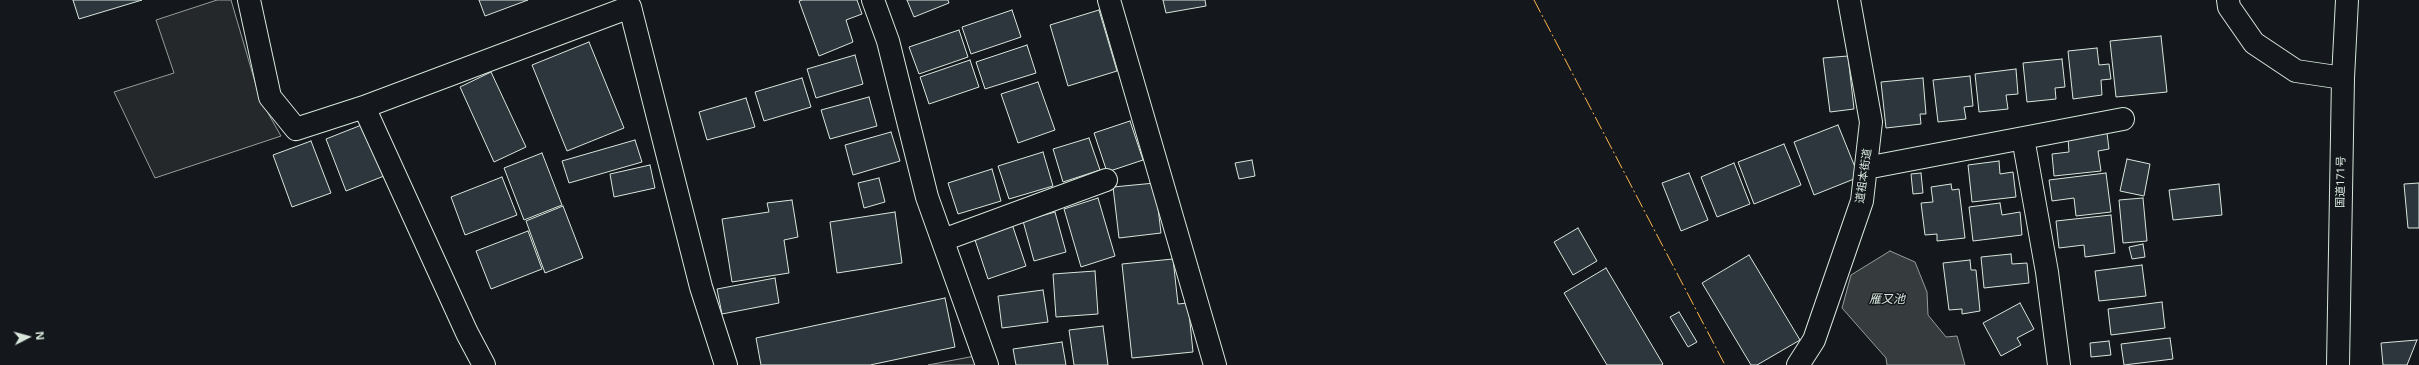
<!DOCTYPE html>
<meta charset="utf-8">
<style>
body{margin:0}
#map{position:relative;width:2419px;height:365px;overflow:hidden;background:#14181c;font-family:"Noto Sans",sans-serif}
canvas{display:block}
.north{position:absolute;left:8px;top:317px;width:40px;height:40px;-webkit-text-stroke:3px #14181c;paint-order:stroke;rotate:84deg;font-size:11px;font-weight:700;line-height:16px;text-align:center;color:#d8e6dc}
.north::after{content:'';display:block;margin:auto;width:14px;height:18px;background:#d8e6dc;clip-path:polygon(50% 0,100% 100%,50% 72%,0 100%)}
</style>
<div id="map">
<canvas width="2419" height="365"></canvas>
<div class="north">N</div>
</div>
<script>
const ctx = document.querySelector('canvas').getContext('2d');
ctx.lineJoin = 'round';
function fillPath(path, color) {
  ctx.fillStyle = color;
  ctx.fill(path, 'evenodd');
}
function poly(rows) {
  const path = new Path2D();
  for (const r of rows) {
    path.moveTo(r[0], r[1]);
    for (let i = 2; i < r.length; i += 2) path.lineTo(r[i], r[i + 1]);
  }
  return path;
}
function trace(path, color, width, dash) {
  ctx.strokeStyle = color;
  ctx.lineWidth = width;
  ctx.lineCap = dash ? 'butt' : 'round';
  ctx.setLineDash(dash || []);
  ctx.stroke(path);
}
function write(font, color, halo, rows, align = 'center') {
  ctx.font = font + ' "Noto Sans","Noto Sans JP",sans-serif';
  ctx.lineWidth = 3;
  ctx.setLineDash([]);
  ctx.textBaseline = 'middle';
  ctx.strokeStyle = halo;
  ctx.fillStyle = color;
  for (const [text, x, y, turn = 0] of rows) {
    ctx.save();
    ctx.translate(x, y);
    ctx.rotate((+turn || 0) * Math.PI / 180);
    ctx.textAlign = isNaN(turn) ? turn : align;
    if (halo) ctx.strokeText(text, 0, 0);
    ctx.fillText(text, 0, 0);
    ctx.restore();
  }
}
const parking = poly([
 [217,0,231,0,260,99,281,136,155,178,114,92,174,73,156,20,217,0],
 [975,356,978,365,928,365,975,356]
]);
const water = poly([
 [1890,251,1915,262,1927,292,1928,315,1946,337,1957,336,1965,365,1887,365,1886,358,1842,308,1851,275,1890,251]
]);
const building = poly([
 [73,0,142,0,79,19,73,0],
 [479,0,528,0,485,16,479,0],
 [802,0,857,0,862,14,846,20,853,42,819,56,799,1,802,0],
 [907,0,948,0,949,3,914,17,907,0],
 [1163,0,1205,0,1206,6,1166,13,1163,0],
 [1012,10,1021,37,971,54,962,27,1012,10],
 [1099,10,1117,71,1068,86,1050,25,1099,10],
 [959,30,968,57,919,74,909,47,959,30],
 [2161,36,2167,92,2116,97,2110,41,2161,36],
 [589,42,624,128,567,151,532,65,589,42],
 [1027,45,1036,73,985,89,976,62,1027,45],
 [2097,48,2099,65,2109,64,2111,79,2101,80,2102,95,2073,99,2068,51,2097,48],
 [855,55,863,84,816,98,807,69,855,55],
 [1848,56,1854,109,1830,112,1823,58,1848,56],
 [2062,59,2065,87,2055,88,2056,99,2027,102,2023,63,2062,59],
 [970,60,979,87,929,104,920,77,970,60],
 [2016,69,2018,94,2006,95,2008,109,1979,112,1975,74,2016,69],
 [491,72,526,147,494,162,460,87,491,72],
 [1970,76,1973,106,1964,107,1966,119,1938,122,1933,80,1970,76],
 [802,78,811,107,764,121,755,92,802,78],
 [1923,78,1926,114,1920,114,1921,124,1886,128,1881,82,1923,78],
 [1038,82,1055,130,1018,143,1001,94,1038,82],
 [869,97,877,126,830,139,821,110,869,97],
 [746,98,755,127,707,140,699,112,746,98],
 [1130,121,1143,160,1107,172,1094,133,1130,121],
 [364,124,384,176,346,191,326,139,364,124],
 [1838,125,1859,177,1814,195,1794,142,1838,125],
 [891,132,900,161,853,175,845,145,891,132],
 [2107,133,2109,149,2098,151,2101,171,2054,176,2052,154,2069,152,2068,138,2107,133],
 [1089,138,1100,170,1063,182,1053,149,1089,138],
 [635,140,642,162,569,183,562,161,635,140],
 [311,141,331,193,292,207,273,155,311,141],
 [1784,144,1801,185,1754,204,1738,162,1784,144],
 [1043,152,1053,186,1009,199,998,166,1043,152],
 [542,153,562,205,524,220,504,168,542,153],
 [2127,159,2150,164,2144,196,2120,191,2127,159],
 [1252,160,1255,176,1239,179,1235,163,1252,160],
 [1999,161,2000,174,2013,172,2016,197,1972,202,1968,165,1999,161],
 [1734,163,1750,204,1717,217,1701,177,1734,163],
 [650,165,655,188,614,197,610,174,650,165],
 [992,169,1001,201,958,214,948,183,992,169],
 [1689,173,1708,220,1681,231,1662,183,1689,173],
 [1921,173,1923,193,1913,194,1911,174,1921,173],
 [2106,173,2111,212,2076,216,2074,198,2052,201,2049,180,2106,173],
 [502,177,517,215,465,235,451,197,502,177],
 [879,178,885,202,864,208,858,183,879,178],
 [1155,183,1161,233,1119,238,1113,187,1155,183],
 [2419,183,2419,228,2408,228,2404,184,2419,183],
 [1951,184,1952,190,1959,189,1965,238,1937,241,1937,234,1925,235,1921,203,1933,202,1931,187,1951,184],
 [2219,184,2222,215,2173,220,2169,190,2219,184],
 [1098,198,1115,256,1081,267,1064,209,1098,198],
 [2143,198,2147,241,2123,243,2119,200,2143,198],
 [792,200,798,237,784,240,789,273,732,282,722,219,769,212,767,203,792,200],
 [2000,203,2002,215,2020,212,2022,235,1973,241,1969,207,2000,203],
 [563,206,583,258,545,273,526,221,563,206],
 [895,212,902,263,837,273,830,222,895,212],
 [1055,212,1066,252,1034,261,1023,221,1055,212],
 [2111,215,2115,253,2085,257,2084,245,2059,248,2056,221,2111,215],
 [1011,221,1026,266,988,279,973,234,1011,221],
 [1578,228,1597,261,1573,275,1554,242,1578,228],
 [528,231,542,269,491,289,476,251,528,231],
 [2143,244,2145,257,2132,259,2129,247,2143,244],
 [2011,254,2012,264,2027,263,2029,283,1984,288,1981,257,2011,254],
 [1749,255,1800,340,1757,365,1751,365,1702,283,1749,255],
 [1173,259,1178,304,1188,303,1193,352,1132,358,1122,264,1173,259],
 [1970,260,1971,270,1976,270,1980,311,1962,314,1962,309,1949,310,1943,263,1970,260],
 [2142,265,2146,296,2099,301,2095,271,2142,265],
 [1606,268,1663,364,1662,365,1607,365,1564,293,1606,268],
 [1095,271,1098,314,1056,317,1053,274,1095,271],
 [775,278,779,303,722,314,717,289,775,278],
 [1043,290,1048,322,1002,328,998,296,1043,290],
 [945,298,955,347,870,365,761,365,756,338,945,298],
 [2162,302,2165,328,2111,335,2108,309,2162,302],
 [2020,303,2034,329,2017,338,2021,345,2001,356,1983,323,2020,303],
 [1679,312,1697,342,1688,347,1670,317,1679,312],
 [1103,326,1108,365,1074,365,1069,330,1103,326],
 [2170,338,2173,359,2124,365,2121,344,2170,338],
 [2417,340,2407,365,2383,365,2381,343,2417,340],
 [2109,341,2111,355,2091,357,2090,343,2109,341],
 [1062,342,1066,365,1016,365,1013,349,1062,342]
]);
const street = poly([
 [249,0,270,97,296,129,364,107],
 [873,0,888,41,927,197,987,365],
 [1109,0,1215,365],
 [2228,0,2229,7,2254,43,2296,71,2343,78],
 [2023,138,2047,272,2059,365],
 [1866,168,2123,119],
 [943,240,1106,180],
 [484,365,467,333,364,107,630,7,701,287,726,365],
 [1798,365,1814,340,1862,201,1871,122,1849,0]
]);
const highway = poly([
 [2338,365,2343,78,2347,0]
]);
const power = poly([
 [1534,0,1725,365]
]);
const streetNames = [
 ["道祖本街道",1864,176,-82],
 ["国道171号",2341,182,-89]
];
const waterNames = [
 ["雁又池",1887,300]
];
fillPath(parking, '#24282b');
trace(parking, '#939e99', 1);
fillPath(water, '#363b3e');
trace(water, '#939e99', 1);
fillPath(building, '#2c363c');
trace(building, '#d8e6dc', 1);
trace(street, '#d8e6dc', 24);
trace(highway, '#d8e6dc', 24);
trace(street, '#14181c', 22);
trace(highway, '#14181c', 22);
trace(power, '#ffb74d', 1, [14, 3, 2, 3]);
write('11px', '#d8e6dc', '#14181c', streetNames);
write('italic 12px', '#d8e6dc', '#14181c', waterNames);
</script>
